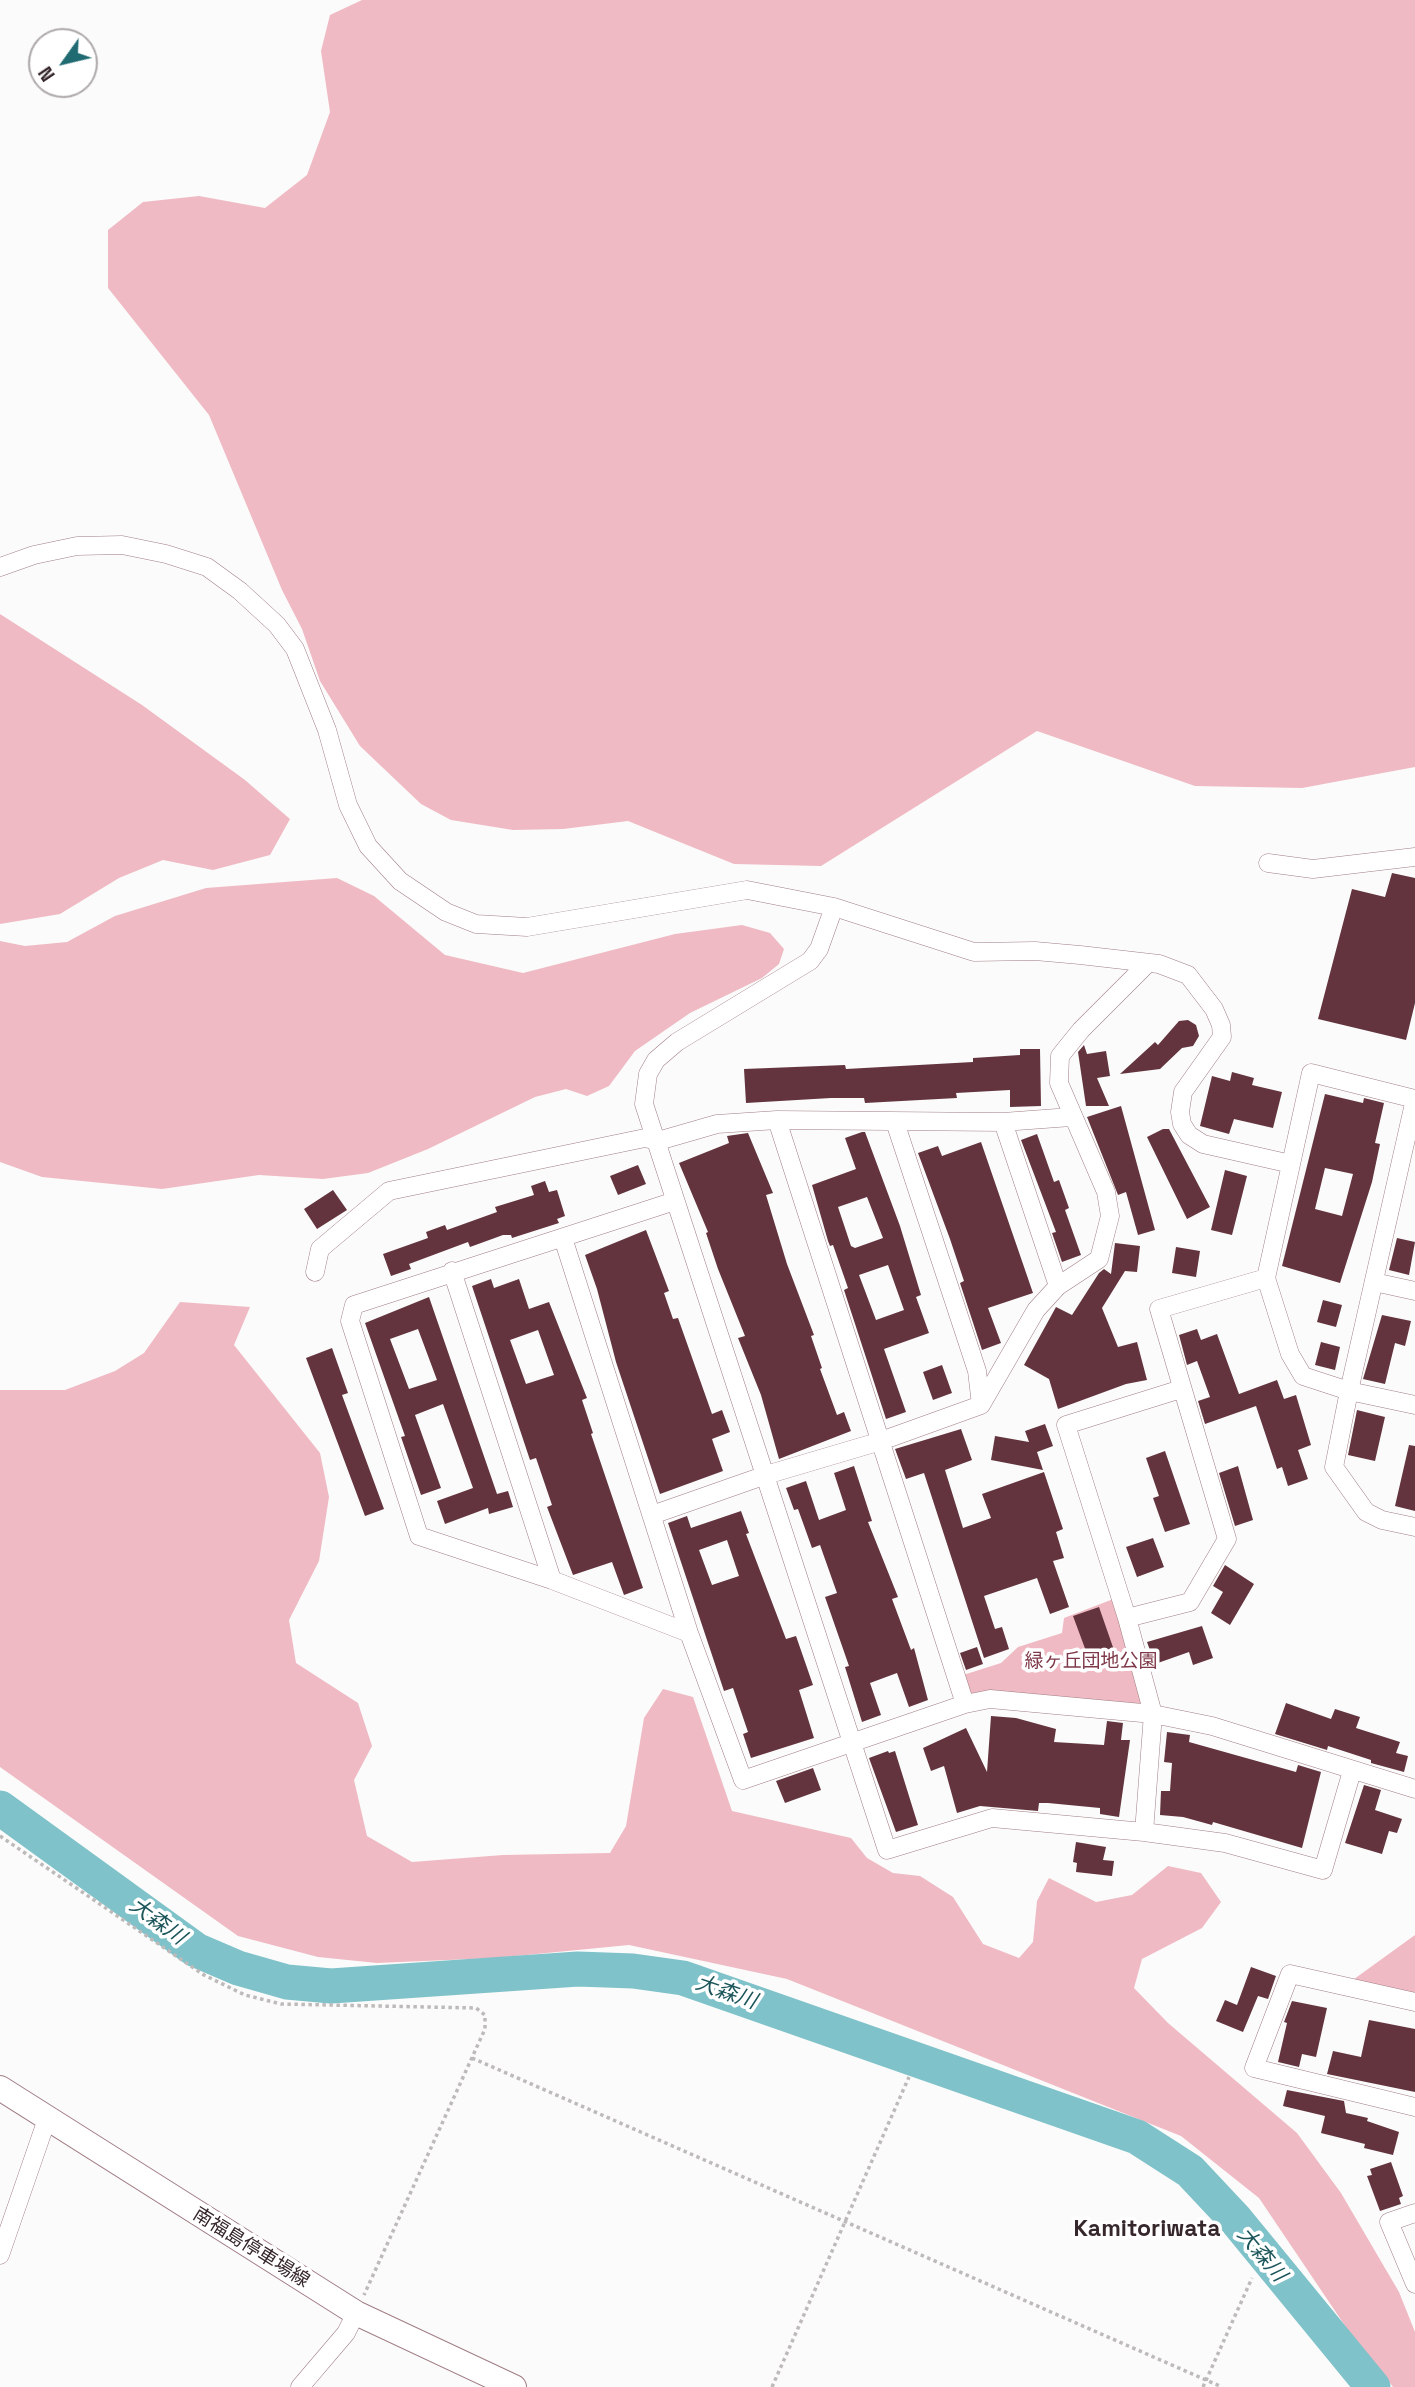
<!DOCTYPE html>
<meta charset="utf-8">
<style>
body{margin:0}
#map{position:relative;width:1415px;height:2387px;overflow:hidden;background:#fbfbfb;font-family:"Space Grotesk",sans-serif}
canvas{display:block}
.north{position:absolute;left:28px;top:28px;width:70px;height:70px;box-sizing:border-box;background:#fff;border:2px solid #afa9aa;border-radius:50%;rotate:236deg;font-size:19px;font-weight:700;line-height:28px;text-align:center;color:#36272a}
.north::after{content:'';display:block;margin:auto;width:24px;height:32px;background:#206b72;clip-path:polygon(50% 0,100% 100%,50% 72%,0 100%)}
</style>
<div id="map">
<canvas width="1415" height="2387"></canvas>
<div class="north">N</div>
</div>
<script>
const ctx = document.querySelector('canvas').getContext('2d');
ctx.lineJoin = 'round';
function fillPath(path, color) {
  ctx.fillStyle = color;
  ctx.fill(path, 'evenodd');
}
function poly(rows) {
  const path = new Path2D();
  for (const r of rows) {
    path.moveTo(r[0], r[1]);
    for (let i = 2; i < r.length; i += 2) path.lineTo(r[i], r[i + 1]);
  }
  return path;
}
function trace(path, color, width, dash) {
  ctx.strokeStyle = color;
  ctx.lineWidth = width;
  ctx.lineCap = dash ? 'butt' : 'round';
  ctx.setLineDash(dash || []);
  ctx.stroke(path);
}
function write(font, color, halo, rows, align = 'center') {
  ctx.font = font + ' "Space Grotesk","Noto Sans JP",sans-serif';
  ctx.lineWidth = 7;
  ctx.setLineDash([]);
  ctx.textBaseline = 'middle';
  ctx.strokeStyle = halo;
  ctx.fillStyle = color;
  for (const [text, x, y, turn = 0] of rows) {
    ctx.save();
    ctx.translate(x, y);
    ctx.rotate((+turn || 0) * Math.PI / 180);
    ctx.textAlign = isNaN(turn) ? turn : align;
    if (halo) ctx.strokeText(text, 0, 0);
    ctx.fillText(text, 0, 0);
    ctx.restore();
  }
}
const green = poly([
 [362,0,1415,0,1415,767,1302,788,1195,786,1037,731,821,866,734,864,628,821,563,829,513,830,451,820,421,804,360,746,320,681,302,629,282,590,209,415,108,288,108,230,143,202,199,196,265,208,307,175,330,112,321,51,330,15],
 [0,614,142,705,245,780,276,807,290,819,270,855,213,870,163,860,119,878,60,914,0,924],
 [337,878,374,896,445,955,523,973,675,934,742,925,770,933,784,949,779,964,762,978,690,1013,635,1051,609,1086,587,1096,566,1089,535,1097,428,1149,368,1173,323,1179,259,1175,162,1189,42,1177,0,1162,0,941,25,946,67,942,115,916,206,888],
 [180,1302,250,1307,234,1345,320,1453,329,1497,319,1561,289,1620,296,1663,358,1703,372,1746,354,1780,367,1836,412,1862,503,1855,610,1853,626,1826,644,1718,663,1689,693,1697,732,1811,851,1838,867,1858,893,1873,920,1876,953,1897,983,1944,1019,1958,1033,1942,1037,1901,1049,1878,1096,1902,1132,1895,1168,1866,1201,1873,1221,1902,1202,1928,1142,1959,1134,1988,1168,2023,1297,2133,1341,2193,1399,2292,1415,2332,1415,2387,1393,2387,1390,2383,1360,2348,1259,2198,1181,2136,787,1979,629,1945,495,1958,377,1963,318,1957,238,1936,0,1767,0,1390,65,1390,115,1371,144,1353],
 [1116,1598,1147,1709,968,1698,960,1676,1001,1663,1018,1647,1062,1633,1064,1618],
 [1415,1935,1415,1996,1350,1982]
]);
const river = poly([
 [0,1808,196,1950,238,1968,287,1982,331,1986,578,1969,633,1971,683,1978,1137,2137,1190,2171,1236,2220,1373,2387]
]);
const building = poly([
 [1392,873,1415,878,1415,1003,1406,1040,1318,1019,1352,889,1385,897],
 [1188,1020,1196,1025,1199,1036,1193,1046,1182,1048,1160,1069,1120,1074,1155,1042,1158,1045,1179,1021],
 [1084,1045,1087,1054,1106,1051,1110,1076,1097,1078,1109,1106,1086,1106,1078,1052],
 [1020,1049,1040,1049,1041,1106,1010,1107,1010,1090,956,1093,957,1098,865,1103,864,1098,831,1098,746,1103,744,1069,845,1065,846,1069,973,1062,973,1058,1020,1055],
 [1232,1072,1254,1078,1252,1085,1282,1092,1273,1128,1234,1119,1229,1134,1200,1126,1212,1076,1230,1081],
 [1325,1094,1363,1103,1364,1098,1384,1103,1375,1143,1380,1144,1372,1182,1340,1283,1282,1266],
 [1325,1168,1353,1174,1342,1216,1315,1209],
 [1121,1106,1155,1230,1138,1235,1126,1192,1118,1195,1087,1117],
 [1163,1129,1169,1129,1210,1207,1187,1219,1147,1137],
 [862,1132,865,1132,900,1226,921,1295,916,1297,929,1333,884,1349,906,1412,886,1419,844,1290,848,1288,833,1245,830,1246,828,1241,812,1185,856,1169,845,1138],
 [867,1197,883,1238,855,1248,851,1246,838,1207],
 [888,1265,904,1310,876,1320,859,1275],
 [748,1133,773,1193,766,1195,787,1264,814,1335,811,1336,822,1368,820,1369,837,1415,844,1412,851,1431,779,1459,761,1395,738,1338,745,1336,718,1269,706,1233,708,1232,679,1163,729,1143,727,1136],
 [1037,1134,1054,1182,1059,1180,1069,1208,1065,1210,1081,1255,1062,1262,1052,1233,1056,1232,1021,1140],
 [981,1142,1033,1293,988,1308,1001,1343,982,1350,960,1283,964,1281,950,1239,918,1153,938,1146,942,1156],
 [638,1165,646,1184,618,1195,610,1176],
 [1225,1170,1247,1176,1232,1235,1211,1230],
 [545,1181,549,1192,557,1190,565,1216,557,1219,559,1223,512,1238,511,1235,503,1235,470,1247,468,1242,409,1264,411,1269,391,1276,383,1254,428,1238,426,1232,445,1225,447,1230,497,1212,495,1207,534,1195,531,1186],
 [333,1190,347,1210,317,1229,304,1209],
 [646,1230,669,1291,664,1293,673,1319,678,1318,712,1414,722,1410,730,1432,712,1439,723,1471,660,1494,616,1362,597,1289,585,1255],
 [1397,1238,1415,1242,1409,1275,1389,1270],
 [1115,1243,1140,1246,1137,1272,1125,1271,1102,1308,1118,1347,1137,1342,1147,1380,1126,1384,1058,1409,1049,1379,1024,1365,1056,1307,1072,1315,1099,1273,1104,1269,1111,1274],
 [1176,1247,1200,1251,1196,1277,1172,1273],
 [491,1279,494,1288,519,1279,529,1309,549,1302,587,1398,582,1400,593,1433,591,1434,643,1588,624,1595,612,1562,573,1575,547,1507,552,1505,536,1458,530,1460,472,1286],
 [538,1330,554,1375,526,1384,510,1340],
 [429,1297,497,1494,508,1491,513,1507,489,1514,488,1508,445,1524,437,1501,473,1488,443,1404,415,1415,441,1488,421,1495,401,1437,405,1436,365,1323],
 [418,1329,437,1380,409,1389,390,1339],
 [1323,1300,1342,1305,1336,1327,1317,1322],
 [1382,1315,1411,1321,1405,1346,1395,1343,1385,1384,1363,1379],
 [1197,1329,1201,1340,1217,1334,1239,1394,1277,1380,1284,1399,1296,1395,1311,1445,1298,1450,1308,1479,1288,1486,1282,1467,1277,1469,1256,1406,1205,1424,1198,1401,1210,1397,1197,1361,1187,1365,1179,1335],
 [1321,1342,1340,1347,1335,1370,1315,1365],
 [332,1348,348,1393,342,1395,384,1509,365,1516,306,1358],
 [942,1365,952,1393,933,1400,923,1372],
 [1357,1410,1385,1417,1375,1461,1348,1455],
 [1045,1424,1053,1446,1037,1452,1043,1470,991,1460,995,1436,1029,1442,1025,1431],
 [961,1429,972,1460,945,1470,963,1528,991,1518,982,1494,1044,1472,1063,1529,1056,1532,1064,1558,1053,1561,1069,1607,1050,1614,1037,1578,984,1596,995,1629,1002,1627,1009,1649,984,1658,924,1473,906,1479,895,1449],
 [1409,1445,1415,1446,1415,1511,1395,1506],
 [1165,1451,1190,1524,1165,1532,1153,1498,1159,1496,1146,1458],
 [854,1466,872,1521,868,1522,898,1597,892,1599,911,1650,914,1648,928,1700,909,1707,897,1673,870,1683,881,1715,862,1722,845,1667,849,1666,825,1597,837,1593,820,1545,812,1548,798,1509,794,1510,786,1488,806,1481,819,1520,846,1510,834,1473],
 [1238,1466,1253,1520,1235,1526,1219,1473],
 [741,1511,749,1533,746,1534,786,1639,796,1636,813,1685,799,1690,814,1738,751,1758,743,1734,748,1732,733,1688,724,1691,668,1523,687,1516,691,1528],
 [727,1540,739,1576,712,1585,699,1550],
 [1153,1538,1164,1567,1137,1577,1126,1547],
 [1225,1565,1254,1584,1230,1625,1211,1613,1223,1592,1213,1586],
 [1099,1607,1115,1653,1090,1662,1073,1616],
 [1202,1626,1213,1658,1193,1665,1189,1652,1155,1664,1147,1642],
 [977,1647,983,1664,966,1670,960,1653],
 [1286,1703,1331,1719,1335,1709,1360,1717,1356,1728,1400,1742,1396,1753,1408,1756,1404,1772,1371,1763,1371,1760,1328,1746,1327,1750,1275,1734],
 [991,1716,1016,1718,1056,1729,1054,1742,1104,1745,1107,1721,1123,1723,1121,1740,1130,1740,1119,1817,1100,1814,1100,1808,1048,1803,1039,1803,1038,1811,980,1806,957,1813,944,1766,931,1771,923,1748,966,1728,987,1772],
 [1167,1732,1190,1735,1189,1742,1296,1772,1298,1765,1321,1772,1302,1848,1213,1822,1212,1825,1183,1817,1160,1815,1161,1791,1170,1791,1172,1763,1164,1762],
 [888,1751,889,1753,895,1751,918,1825,896,1832,869,1758],
 [813,1768,821,1790,785,1803,776,1781],
 [1364,1785,1381,1790,1375,1810,1402,1819,1397,1833,1389,1831,1382,1854,1345,1843],
 [1076,1842,1106,1847,1103,1860,1114,1861,1112,1876,1076,1872,1077,1863,1073,1862],
 [1251,1967,1276,1976,1268,1999,1258,1996,1243,2032,1216,2021,1225,2000,1237,2005],
 [1292,2001,1327,2008,1316,2057,1302,2054,1299,2067,1278,2062,1287,2023,1284,2022],
 [1369,2020,1415,2029,1415,2092,1327,2074,1333,2051,1361,2057],
 [1287,2090,1344,2101,1346,2113,1368,2118,1367,2121,1399,2132,1393,2155,1364,2148,1365,2144,1321,2133,1325,2116,1283,2106],
 [1391,2162,1403,2196,1399,2198,1401,2204,1380,2211,1367,2176,1372,2175,1370,2169]
]);
const path = poly([
 [0,1836,204,1975,245,1995,281,2004,476,2008,485,2015,485,2029,364,2295],
 [472,2058,1222,2387],
 [772,2387,909,2077],
 [1203,2387,1252,2278]
]);
const street = poly([
 [0,567,34,555,77,546,122,545,166,554,207,567,240,591,277,625,295,649,327,730,348,805,368,846,400,881,446,912,476,924,527,927,747,890,834,907,974,952,1035,951,1080,955,1159,964,1188,975,1214,1009,1221,1025,1222,1037,1183,1092,1180,1112,1182,1124,1189,1135,1203,1144,1291,1164],
 [1268,863,1313,869,1415,857],
 [834,907,819,949,810,961,677,1042,656,1060,648,1074,644,1104,887,1850,992,1818,1144,1832,1225,1843,1323,1870,1352,1771],
 [777,1120,965,1704],
 [895,1122,977,1371,981,1405],
 [1003,1122,1058,1286],
 [675,1201,354,1305,350,1321,419,1536,552,1580,689,1633],
 [563,1238,689,1633,743,1780,965,1704,990,1699,1153,1714,1212,1726,1415,1789],
 [452,1271,552,1580],
 [315,1272,320,1249,389,1191,645,1138,658,1141,717,1124,777,1120,1003,1122,1071,1117],
 [1374,1282,1415,1291],
 [1415,1405,1349,1391,1303,1376,1290,1354,1266,1278,1311,1073,1415,1099,1349,1391,1334,1467,1366,1512,1382,1520,1415,1527],
 [652,1515,766,1475,881,1441,981,1405,1036,1310,1058,1286,1099,1259,1110,1216,1106,1192,1059,1083,1060,1056,1081,1030,1147,964],
 [1127,1618,1190,1602,1227,1539,1159,1309,1266,1278],
 [1144,1832,1153,1714,1127,1618,1066,1425,1181,1389],
 [1415,2002,1290,1974,1254,2068,1415,2107],
 [1415,2213,1389,2222,1415,2284],
 [0,2255,47,2119],
 [300,2387,346,2333,356,2313]
]);
const secondary = poly([
 [0,2088,356,2313,514,2387]
]);
const parkNames = [
 ["緑ヶ丘団地公園",1091,1662]
];
const streetNames = [
 ["南福島停車場線",251,2248,32]
];
const waterNames = [
 ["大森川",157,1922,36],
 ["大森川",726,1993,19],
 ["大森川",1261,2255,50]
];
const quarterNames = [
 ["Kamitoriwata",1147,2230]
];
fillPath(green, '#efbac3');
trace(river, '#7fc2c9', 35);
fillPath(building, '#63343e');
trace(street, '#a17e84', 19);
trace(secondary, '#a17e84', 26);
trace(path, '#bebaba', 3.5, [3.5, 3.5]);
trace(street, '#fff', 18);
trace(secondary, '#fff', 24);
write('19px', '#7f3849', '#fff', parkNames);
write('19px', '#36272a', '#fff', streetNames);
write('italic 21px', '#1c565b', '#fff', waterNames);
write('bold 23px', '#36272a', '#fff', quarterNames);
</script>
